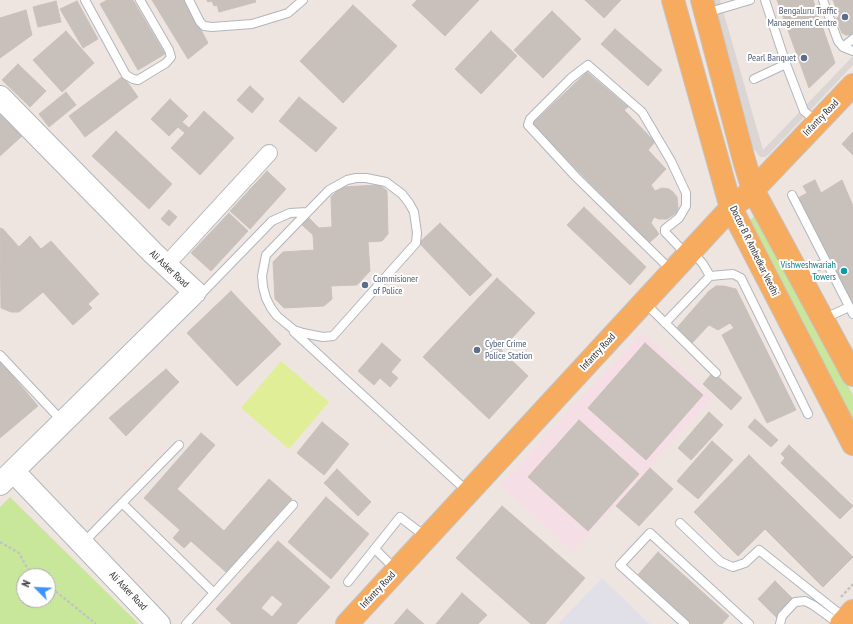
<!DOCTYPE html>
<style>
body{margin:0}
#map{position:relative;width:853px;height:624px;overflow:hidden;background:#efe5e0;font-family:"PT Sans Narrow",sans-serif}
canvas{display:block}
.north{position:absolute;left:16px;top:568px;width:40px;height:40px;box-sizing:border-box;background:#fff;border:1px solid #ababab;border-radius:50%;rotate:294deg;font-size:11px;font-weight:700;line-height:16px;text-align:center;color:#2e2e2e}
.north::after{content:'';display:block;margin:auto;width:14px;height:18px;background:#3d94ff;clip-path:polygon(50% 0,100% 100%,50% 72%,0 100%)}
</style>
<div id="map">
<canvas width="853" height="624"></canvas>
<div class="north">N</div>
</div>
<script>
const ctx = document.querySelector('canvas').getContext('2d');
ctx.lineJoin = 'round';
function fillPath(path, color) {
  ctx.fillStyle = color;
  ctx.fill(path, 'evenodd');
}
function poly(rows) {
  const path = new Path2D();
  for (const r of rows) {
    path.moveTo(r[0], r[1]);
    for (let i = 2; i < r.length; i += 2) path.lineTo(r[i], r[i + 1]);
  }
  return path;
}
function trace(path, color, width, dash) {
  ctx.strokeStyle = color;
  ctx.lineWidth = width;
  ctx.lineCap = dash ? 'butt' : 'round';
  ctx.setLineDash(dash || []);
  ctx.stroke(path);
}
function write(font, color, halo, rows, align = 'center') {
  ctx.font = font + ' "PT Sans Narrow",sans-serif';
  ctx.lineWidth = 4;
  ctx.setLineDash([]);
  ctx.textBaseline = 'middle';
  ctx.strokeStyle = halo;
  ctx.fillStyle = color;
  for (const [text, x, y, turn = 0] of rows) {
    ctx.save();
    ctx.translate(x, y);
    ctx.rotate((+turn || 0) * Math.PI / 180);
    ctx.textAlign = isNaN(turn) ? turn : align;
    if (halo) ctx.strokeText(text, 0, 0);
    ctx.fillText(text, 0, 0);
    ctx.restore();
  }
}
const industrial = poly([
 [602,578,650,624,558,624]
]);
const medical = poly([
 [642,332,713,397,573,552,500,485]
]);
const green = poly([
 [756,215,853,395,853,422,746,223],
 [10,497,139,624,0,624,0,507],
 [24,576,48,576,48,600,24,600]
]);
const pitch = poly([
 [281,361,329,402,289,449,241,408]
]);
const plaza = poly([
 [714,0,720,0,763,150,853,56,853,65,769,154,765,157,760,157,753,148]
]);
const building = poly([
 [107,0,133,0,165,54,138,70,100,4,107,0],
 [152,0,185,0,208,43,188,59,152,0],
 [207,0,255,0,256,2,219,12,217,5,214,6,212,1,208,2,207,0],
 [417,0,479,0,445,36,412,5,417,0],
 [585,0,621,0,604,18,585,0],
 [777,0,813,0,835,63,809,88,777,0],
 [833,0,853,0,853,33,851,35,846,35,842,33,836,19,839,16,833,0],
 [56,1,61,22,38,27,33,7,56,1],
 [77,1,98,39,83,48,60,9,77,1],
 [353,5,397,46,343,103,300,61,353,5],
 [26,10,32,35,0,58,0,18,26,10],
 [552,11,581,39,543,78,514,50,552,11],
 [615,29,662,70,648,86,601,44,615,29],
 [66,31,94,63,62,92,33,60,66,31],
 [491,31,517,56,481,94,455,69,491,31],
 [18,64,46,91,30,107,2,80,18,64],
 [587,72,628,107,624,110,655,142,648,150,666,169,651,185,655,191,662,188,669,189,673,192,677,197,678,208,676,213,667,219,659,219,654,217,651,223,659,234,649,243,532,124,587,72],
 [123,76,138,97,85,137,69,116,123,76],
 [250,86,264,99,252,113,237,100,250,86],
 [66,92,76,105,49,127,39,114,66,92],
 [299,97,337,128,316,152,279,121,299,97],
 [170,99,188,116,182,122,189,128,204,111,234,138,200,175,171,148,185,133,178,127,169,136,151,119,170,99],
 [2,114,22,136,0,156,0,115,2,114],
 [116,131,172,184,149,209,92,156,116,131],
 [853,132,853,155,842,144,853,132],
 [267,171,286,189,250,229,230,211,267,171],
 [815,180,821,193,842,180,853,206,853,305,798,198,807,193,803,186,815,180],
 [380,185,387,191,388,234,382,241,368,242,370,271,357,285,331,286,332,299,324,306,284,308,275,299,273,262,283,252,314,250,313,235,301,224,308,217,319,228,332,227,331,197,341,187,380,185],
 [584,207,646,267,630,285,567,225,584,207],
 [169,210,177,217,169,226,161,219,169,210],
 [229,213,248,231,211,271,191,253,229,213],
 [440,223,492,275,470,296,419,243,440,223],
 [0,228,3,229,19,247,30,236,41,249,51,241,99,294,88,304,92,308,73,325,43,292,19,312,11,312,1,308,0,228],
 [497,278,535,313,501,350,528,376,489,419,423,357,497,278],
 [716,286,724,286,736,289,796,410,767,423,722,335,734,328,730,323,718,330,709,325,691,344,675,330,709,291,716,286],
 [231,291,281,344,237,386,187,333,231,291],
 [382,343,401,360,391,372,398,378,390,387,380,378,374,385,358,371,382,343],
 [645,343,703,395,646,460,588,408,645,343],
 [0,361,38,406,0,438,0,361],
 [166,369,179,382,126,436,109,418,166,369],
 [713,372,742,398,731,410,703,384,713,372],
 [709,412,723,425,691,460,678,448,709,412],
 [755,419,778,440,771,447,748,427,755,419],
 [579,420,639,474,588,531,528,477,579,420],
 [322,422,349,444,324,475,297,453,322,422],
 [201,433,215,445,177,489,224,531,269,479,292,499,227,573,191,541,184,548,173,538,180,530,144,498,201,433],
 [712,441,733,460,698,499,677,481,712,441],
 [789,445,853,506,840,519,781,463,785,458,781,454,789,445],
 [749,455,853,557,823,587,765,529,738,556,694,512,749,455],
 [650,468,673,489,639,526,616,506,650,468],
 [337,469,371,502,358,516,324,483,337,469],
 [326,497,369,534,331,579,288,542,326,497],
 [502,506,585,578,545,624,531,624,456,558,502,506],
 [278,541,330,587,296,624,232,624,216,609,278,541],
 [272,595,283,604,272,617,261,608,272,595],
 [658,552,729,616,722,624,688,624,636,577,658,552],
 [775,581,794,600,778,619,758,599,775,581],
 [462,593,487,615,478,624,436,624,462,593],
 [407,609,424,624,394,624,407,609]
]);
const path = poly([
 [0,542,19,553,27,568,37,576],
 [48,585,96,624],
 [841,597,853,584]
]);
const lane = poly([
 [85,0,126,75,133,79,138,80,166,63,171,57,169,50,140,0],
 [189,0,200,22,204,26,212,27,252,24,288,13,303,0],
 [765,0,786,64,804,111,817,122],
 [823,0,838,41,843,47,853,51],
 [706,13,750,0],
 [843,47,853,39],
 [754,79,786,64],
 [356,178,366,178,386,182,402,194,409,203,414,212,417,233,416,243,333,336,323,337,303,333,294,330,277,316,271,308,266,298,263,287,262,276,266,255,329,190,347,180,356,178],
 [792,195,853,314],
 [692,251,703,264,710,276],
 [672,271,576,177,528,125,530,119,571,78,588,65,642,112,671,161,686,193,686,206,679,218,665,229,665,232,687,255],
 [800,275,826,262],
 [195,292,203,292,272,221,290,213,307,212],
 [645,303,716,373],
 [823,319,849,307],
 [665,323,710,276,733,274,741,278,808,414],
 [294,332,468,492],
 [0,355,63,422],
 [122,503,214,593],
 [680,523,721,562,733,567,745,563,759,550,846,619],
 [83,543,179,445],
 [375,549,396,570],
 [348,582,400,517,426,537],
 [186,624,293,505],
 [685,624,620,565,650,533,749,624],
 [780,624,782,616,795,602,805,601,813,605,839,624]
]);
const street = poly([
 [166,265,269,153]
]);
const secondary = poly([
 [0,97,153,253,195,292,0,484],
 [14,472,159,624]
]);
const primary = poly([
 [673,0,731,208,853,444],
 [702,0,744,160,753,190,853,375],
 [347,624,717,223,731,208,753,190,853,85],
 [841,624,853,611]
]);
const markers = [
 [845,17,4,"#5c6f8a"],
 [804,58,4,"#5c6f8a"],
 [844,271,4,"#0f9aa8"],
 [365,285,4,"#5c6f8a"],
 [477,350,4,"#5c6f8a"]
];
const serviceNames = [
 ["Bengaluru Traffic",837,11],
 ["Management Centre",837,23],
 ["Pearl Banquet",796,58],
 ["Commisioner",373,279,"left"],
 ["of Police",373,291,"left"],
 ["Cyber Crime",485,344,"left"],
 ["Police Station",485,356,"left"]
];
const streetNames = [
 ["Infantry Road",821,118,-46],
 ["Doctor B R Ambedkar Veedhi",754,251,64],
 ["Ali Asker Road",169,269,43],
 ["Infantry Road",598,352,-47],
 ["Infantry Road",378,590,-47],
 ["Ali Asker Road",128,591,46]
];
const cultureNames = [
 ["Vishweshwariah",836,265],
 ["Towers",836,277]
];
fillPath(industrial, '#e1e0e8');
fillPath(medical, '#f5dee5');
fillPath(green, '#c9e79b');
fillPath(pitch, '#e0ee97');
fillPath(plaza, '#dbd6d3');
fillPath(building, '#c8c0bb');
trace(building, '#cbc0b9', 1);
trace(lane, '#b0b6be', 10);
trace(street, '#b0b6be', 18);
trace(secondary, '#b0b6be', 24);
trace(primary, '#c4c4c4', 24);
trace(path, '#c4c4c4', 2.5, [3, 2]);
trace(lane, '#fff', 8);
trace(street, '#fff', 16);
trace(secondary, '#fff', 22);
trace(primary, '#f6ab5e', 22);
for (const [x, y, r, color] of markers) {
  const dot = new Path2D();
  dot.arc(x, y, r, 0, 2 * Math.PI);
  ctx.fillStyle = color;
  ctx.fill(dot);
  trace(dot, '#fff', 1.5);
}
write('10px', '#4e5e75', '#fff', serviceNames, 'right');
write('10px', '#2e2e2e', '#fff', streetNames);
write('10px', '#0d838f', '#fff', cultureNames, 'right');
</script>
